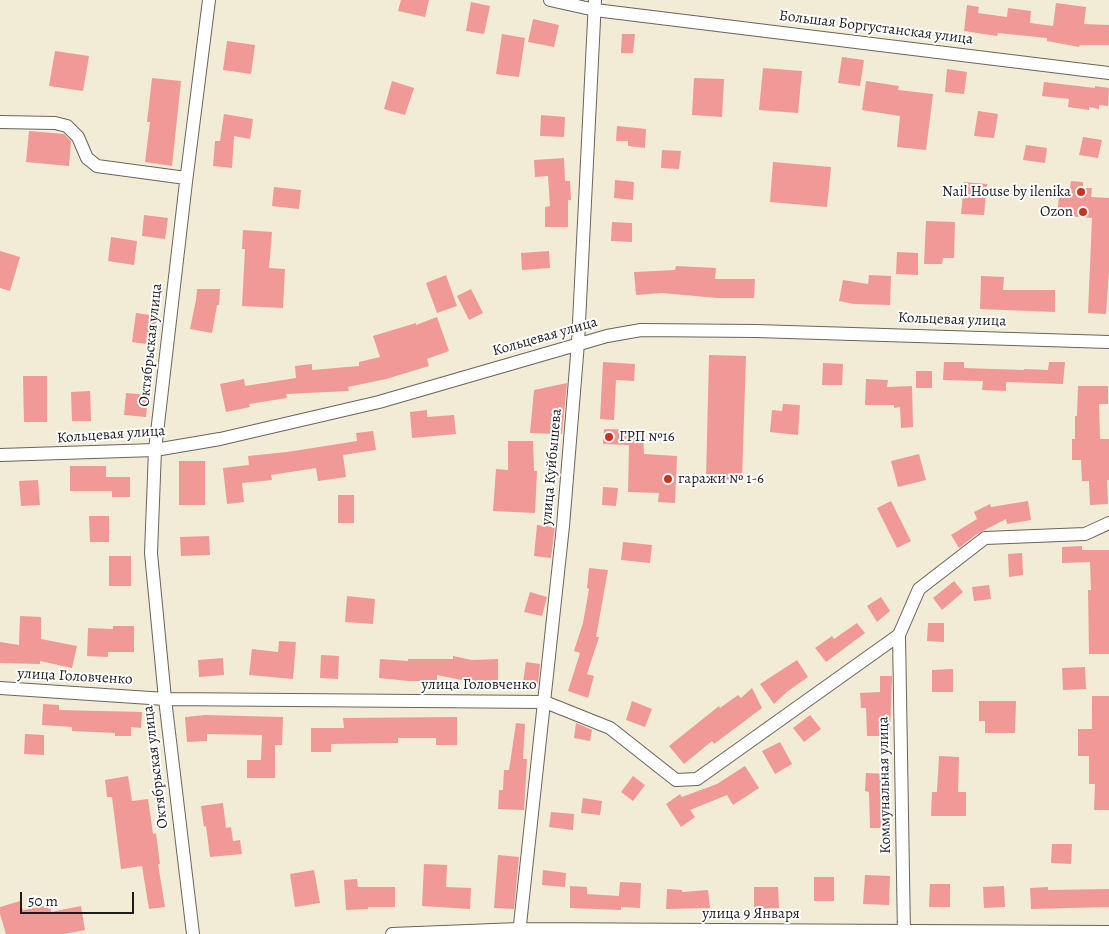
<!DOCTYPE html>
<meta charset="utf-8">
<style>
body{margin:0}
#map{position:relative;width:1109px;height:934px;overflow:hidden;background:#f2ecd6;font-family:Alegreya,serif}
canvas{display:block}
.scale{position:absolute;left:20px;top:892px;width:114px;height:22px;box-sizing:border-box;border:2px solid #1c1c1c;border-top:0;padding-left:6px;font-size:15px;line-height:18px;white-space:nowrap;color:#1c1c1c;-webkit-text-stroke:4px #fff;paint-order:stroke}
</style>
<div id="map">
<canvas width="1109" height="934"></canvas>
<div class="scale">50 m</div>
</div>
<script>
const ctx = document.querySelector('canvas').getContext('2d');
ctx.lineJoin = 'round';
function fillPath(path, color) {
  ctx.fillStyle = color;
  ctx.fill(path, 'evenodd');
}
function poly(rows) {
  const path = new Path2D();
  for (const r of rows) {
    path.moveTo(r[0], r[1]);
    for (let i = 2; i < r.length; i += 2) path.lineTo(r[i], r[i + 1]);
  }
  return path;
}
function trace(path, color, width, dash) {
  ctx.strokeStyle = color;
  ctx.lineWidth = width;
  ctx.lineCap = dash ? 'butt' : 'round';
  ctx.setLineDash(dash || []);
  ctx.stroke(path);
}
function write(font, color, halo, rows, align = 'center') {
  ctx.font = font + ' Alegreya,serif';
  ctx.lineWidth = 4;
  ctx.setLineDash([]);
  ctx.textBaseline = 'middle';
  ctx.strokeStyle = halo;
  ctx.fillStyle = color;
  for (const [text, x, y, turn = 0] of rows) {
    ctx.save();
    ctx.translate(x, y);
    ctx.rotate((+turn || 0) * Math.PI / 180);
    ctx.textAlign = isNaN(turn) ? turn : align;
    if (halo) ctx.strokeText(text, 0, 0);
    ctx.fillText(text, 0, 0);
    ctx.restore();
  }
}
const building = poly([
 [401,0,429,0,425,17,398,11],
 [471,2,490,6,484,34,466,31],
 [1056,3,1086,7,1084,24,1109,25,1109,45,1080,45,1079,47,1047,41,1047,38,998,33,997,36,964,31,967,5,979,7,978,13,1007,17,1008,8,1031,11,1030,23,1053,26],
 [533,19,559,25,554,47,528,42],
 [502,34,525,38,519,77,496,74],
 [622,34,635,34,633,53,621,53],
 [227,41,255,45,251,74,223,70],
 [55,51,89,56,83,91,49,86],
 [842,57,864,60,860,86,838,83],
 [763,68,802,71,798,113,759,110],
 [947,69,967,72,964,94,945,92],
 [152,78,181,81,172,166,145,162,150,122,147,122],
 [694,78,724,79,722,117,692,115],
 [392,81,414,88,405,115,384,109],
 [866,81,899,86,898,90,933,94,926,150,897,147,900,116,862,110],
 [1044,82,1095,88,1095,86,1109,88,1108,106,1099,105,1099,109,1089,107,1089,110,1068,107,1069,99,1042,96],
 [978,111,998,114,994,138,974,136],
 [224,114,253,119,250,139,234,136,232,168,213,166,215,141,220,141],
 [541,115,565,117,564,137,540,136],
 [617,126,646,129,645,148,628,146,628,141,616,141],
 [29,131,64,134,71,141,69,166,26,162],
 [1083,137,1102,140,1098,158,1079,155],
 [1026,145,1047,148,1045,163,1023,160],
 [662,150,681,151,679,169,661,168],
 [564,158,565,181,570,181,571,200,568,200,568,227,545,227,545,207,550,206,548,176,535,177,534,160],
 [773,162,831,167,827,207,770,202],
 [615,180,634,182,633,200,614,198],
 [1071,181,1083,182,1083,188,1092,188,1091,197,1109,198,1109,271,1106,314,1088,313,1092,218,1057,215,1060,187,1070,188],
 [964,182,987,184,984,215,961,214],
 [274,187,301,190,299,209,272,206],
 [144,215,168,218,165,239,142,236],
 [926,221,955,222,954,258,943,258,942,264,924,264],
 [612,222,632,223,632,242,611,241],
 [243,230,272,232,269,268,285,269,283,308,242,306,245,249,242,249],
 [111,237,137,241,134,265,108,261],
 [0,251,20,257,10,291,0,288],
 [549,251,550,268,522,270,521,253],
 [897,252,918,253,918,275,896,274],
 [676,266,716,268,715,279,755,279,754,298,717,298,662,293,636,295,634,272,675,270],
 [446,275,457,306,437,313,426,283],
 [869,275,891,276,890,305,854,304,839,301,843,280,868,284],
 [981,276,1004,277,1003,290,1055,290,1055,312,980,309],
 [197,289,220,289,219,305,217,305,212,333,190,329,196,300],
 [471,289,483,313,469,320,457,296],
 [136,313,157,316,153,345,132,342],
 [437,317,449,351,427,359,429,366,386,379,348,387,349,391,286,394,287,398,249,404,250,407,226,412,220,384,244,379,245,386,296,378,295,366,312,364,312,370,359,366,359,362,380,357,373,336,416,323,416,325],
 [709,355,746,356,742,480,706,479],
 [603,362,635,364,634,381,616,380,614,420,600,419],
 [944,362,964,362,964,368,1024,370,1024,369,1048,370,1049,362,1065,362,1063,384,1006,382,1006,391,982,390,983,381,943,380],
 [823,363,843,364,842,385,822,385],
 [916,371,932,371,932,388,916,388],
 [23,376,47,376,47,422,24,422],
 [866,379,888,380,887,387,912,386,913,427,901,428,900,407,894,408,894,405,865,405],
 [567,383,562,434,530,433,534,390],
 [1078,386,1108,386,1108,404,1099,404,1100,439,1109,439,1109,480,1107,480,1108,504,1090,505,1089,481,1082,481,1081,460,1072,460,1072,439,1075,439,1075,416,1077,416],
 [90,391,91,421,72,421,71,392],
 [126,393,148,395,146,417,124,415],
 [783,404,800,405,798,435,770,432,772,410,782,411],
 [427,410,427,417,454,415,456,434,412,438,410,412],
 [604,429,643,430,644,454,677,456,675,503,658,502,659,493,628,492,629,445,603,444],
 [373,431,376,450,343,455,346,477,318,481,316,468,271,475,272,480,242,483,244,502,227,504,223,468,249,465,248,456,287,452,357,441,356,433],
 [508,441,533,441,534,471,537,471,535,513,493,511,496,469,508,470],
 [919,454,926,480,898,487,891,461],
 [179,461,205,461,205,505,179,505],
 [70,466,106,466,106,477,130,477,130,497,112,497,112,491,70,491],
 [38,480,40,505,21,506,19,481],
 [603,487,618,488,616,506,602,505],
 [338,495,354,495,354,523,338,523],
 [891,501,911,541,897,548,877,508],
 [1028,501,1031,520,1007,524,1006,519,977,534,959,548,951,535,977,519,974,512,990,504,991,507],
 [89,516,109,516,109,542,90,542],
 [537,525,555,527,551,558,534,556],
 [209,536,210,555,181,556,180,537],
 [623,542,652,545,650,563,621,560],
 [1082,546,1082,550,1109,550,1109,654,1089,654,1088,590,1091,590,1090,562,1062,563,1062,547],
 [1022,553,1023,575,1009,577,1008,554],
 [109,556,131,556,131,586,109,586],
 [589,568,608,570,596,637,599,637,587,674,594,676,588,698,568,691,580,653,574,651,583,623,589,589,587,588],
 [954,581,963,592,942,610,933,598],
 [989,585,991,599,974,601,972,587],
 [530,592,547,597,542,616,524,612],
 [347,596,375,599,373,624,345,622],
 [881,597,890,611,877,622,867,606],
 [20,616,41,617,41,639,77,646,72,668,40,661,40,664,0,663,0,642,19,645],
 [857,623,865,633,826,662,815,648,832,636,834,639],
 [928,623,944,623,944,642,927,641],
 [113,626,134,626,134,652,108,652,108,657,87,656,88,628,113,629],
 [279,641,296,642,293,679,249,675,252,649,278,652],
 [321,655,339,656,338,679,320,678],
 [453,656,472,660,498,659,498,682,476,683,437,675,437,681,408,681,379,678,380,659,408,661,408,659,453,659],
 [223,658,224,675,199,677,198,660],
 [797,660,808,677,788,691,774,704,760,684],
 [526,662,540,664,538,685,523,682],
 [1085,667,1086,689,1063,690,1062,668],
 [953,669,953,692,932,692,932,670],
 [880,676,892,676,890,736,867,736,866,708,861,708,860,693,880,692],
 [752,688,762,708,714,744,712,741,684,764,669,746,719,706,720,708,738,695,741,698],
 [1092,696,1109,696,1109,810,1094,810,1095,784,1089,784,1089,756,1078,756,1078,729,1092,729],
 [632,701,652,709,645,727,626,720],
 [979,701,1016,701,1015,733,985,733,985,721,979,721],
 [43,704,59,705,59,710,142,712,141,728,131,727,131,736,115,736,115,733,72,731,72,727,42,725],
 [205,715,283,717,282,745,275,745,275,778,247,778,247,760,261,760,262,735,207,734,207,741,187,742,185,717],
 [810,715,821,729,804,742,793,728],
 [457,717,457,745,436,745,436,738,398,738,398,743,331,744,331,752,311,752,311,728,344,728,343,718],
 [516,723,525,724,523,759,527,759,524,810,498,809,499,790,503,790,504,770,509,770],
 [576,723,592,730,590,741,574,738],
 [25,734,44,735,44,755,24,754],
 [780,742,792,764,775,774,762,751],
 [939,756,959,757,958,792,966,792,966,816,931,816,932,792,937,792],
 [745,766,759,788,733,805,727,795,690,810,695,817,681,827,666,804,680,794,682,797,717,784],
 [866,773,889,774,887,811,890,811,891,828,870,828,869,792,865,791],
 [128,776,132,801,148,799,153,834,156,833,160,864,158,864,165,907,149,909,142,866,121,869,112,797,107,797,105,780],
 [633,776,645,785,633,801,621,792],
 [583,798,602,801,600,815,581,813],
 [223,803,226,828,231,827,233,841,240,840,242,854,210,857,206,826,204,827,201,806],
 [551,812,574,814,573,830,549,827],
 [1052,844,1072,844,1071,864,1051,863],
 [498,855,519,857,514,909,494,908],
 [424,864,447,865,446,887,471,888,470,909,422,906],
 [314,870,320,903,295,907,290,874],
 [543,870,566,873,565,887,542,885],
 [865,875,890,876,889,905,863,904],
 [814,877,834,877,834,901,814,901],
 [357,879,358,887,395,887,395,907,368,907,368,909,346,910,344,880],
 [620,882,641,883,640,908,621,907,621,910,570,908,570,886,587,887,587,894,619,896],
 [930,884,950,884,950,907,929,907],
 [1004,886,1005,907,984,908,983,887],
 [754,887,778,887,779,908,754,909],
 [1048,887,1048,890,1109,889,1109,907,1031,909,1030,888],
 [667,889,682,890,682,892,708,890,710,908,666,909],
 [20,901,23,910,50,905,51,912,81,906,85,930,64,934,6,934,0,914,0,907]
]);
const street = poly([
 [550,0,595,10,1109,73],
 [0,122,55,123,67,126,78,137,87,158,97,166,186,178],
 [0,455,155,450,220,439,379,402,607,336,641,330,756,331,1109,342],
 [899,635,904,934],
 [0,688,165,699,545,702,610,728,676,780,697,779,899,635,919,589,985,538,1085,534,1109,523],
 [193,934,165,699,151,553,155,450,186,182,209,0],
 [392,934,519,929,1109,932],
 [519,934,563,526,578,343,595,0]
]);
const markers = [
 [1081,192,5,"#c8321e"],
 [1083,212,5,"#c8321e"],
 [609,437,5,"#c8321e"],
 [668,479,5,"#c8321e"]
];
const streetNames = [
 ["Большая Боргустанская улица",876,28,7],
 ["Кольцевая улица",952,320,2],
 ["Кольцевая улица",545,337,-16],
 ["Октябрьская улица",151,345,-84],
 ["Кольцевая улица",111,435,-4],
 ["улица Куйбышева",552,467,-85],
 ["улица Головченко",75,677,3],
 ["улица Головченко",479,685],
 ["Октябрьская улица",156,767,-97],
 ["Коммунальная улица",885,785,-91],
 ["улица 9 Января",751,914]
];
const poiNames = [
 ["Nail House by ilenika",1071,192],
 ["Ozon",1073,212],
 ["ГРП №16",619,437,"left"],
 ["гаражи № 1-6",678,479,"left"]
];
fillPath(building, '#f09997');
trace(street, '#67655d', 14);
trace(street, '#fff', 12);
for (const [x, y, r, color] of markers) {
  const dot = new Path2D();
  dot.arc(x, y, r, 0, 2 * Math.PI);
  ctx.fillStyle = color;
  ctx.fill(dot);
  trace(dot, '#fff', 2);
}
write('15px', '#1c1c1c', '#fff', streetNames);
write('15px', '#1c1c1c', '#fff', poiNames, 'right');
</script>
